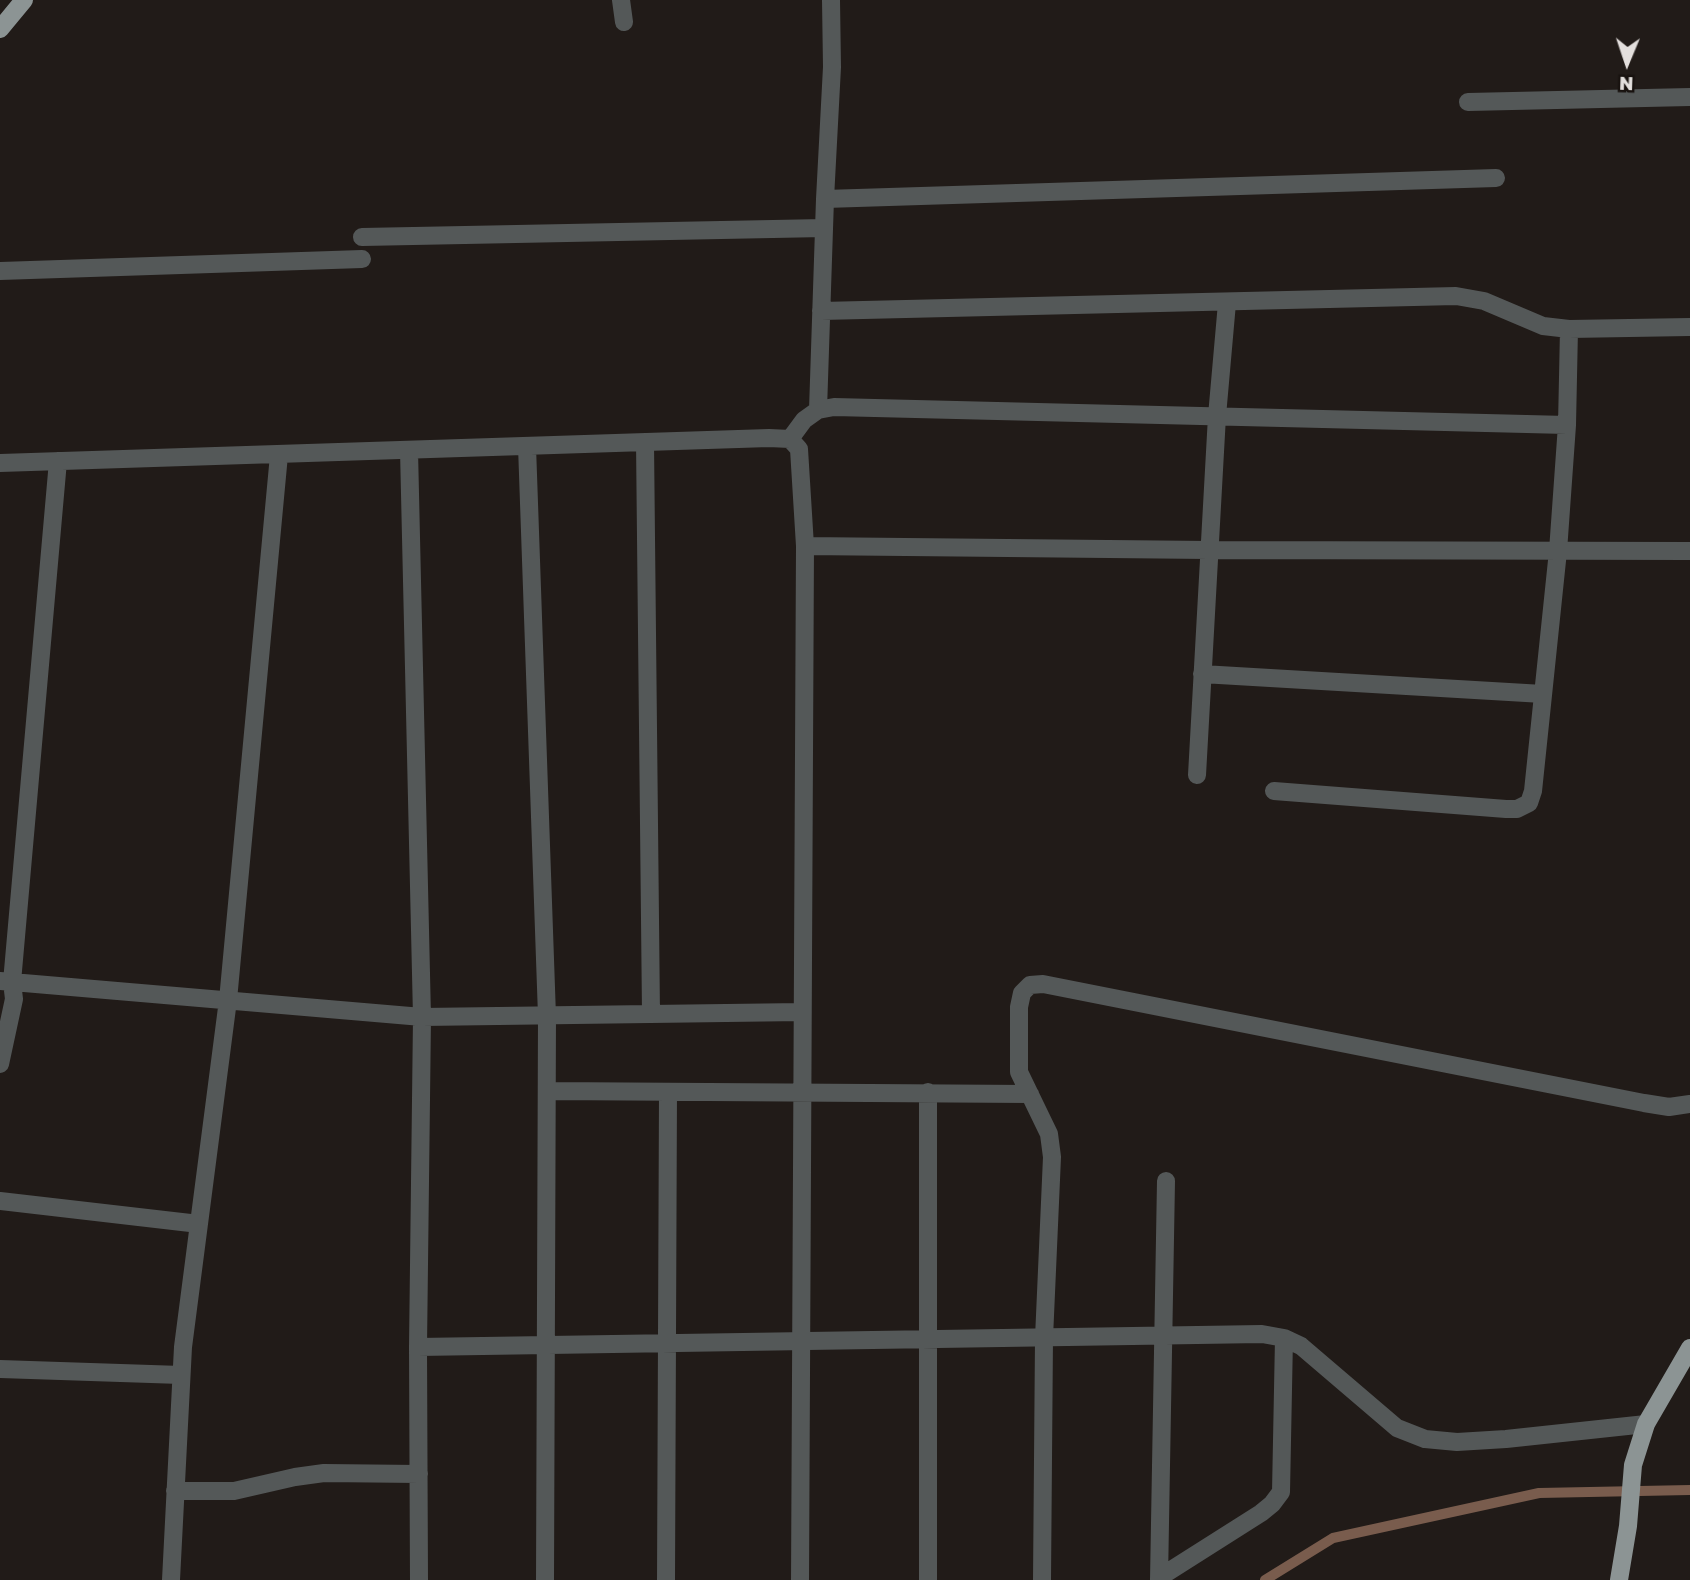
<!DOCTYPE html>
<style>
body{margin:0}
#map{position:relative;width:1690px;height:1580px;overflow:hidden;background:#211b18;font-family:"Golos Text",sans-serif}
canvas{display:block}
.north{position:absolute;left:1592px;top:28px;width:70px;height:70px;-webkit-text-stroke:5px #18120f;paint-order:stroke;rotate:182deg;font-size:19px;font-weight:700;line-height:28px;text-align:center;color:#e3dfdd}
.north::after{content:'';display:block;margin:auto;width:24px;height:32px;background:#e3dfdd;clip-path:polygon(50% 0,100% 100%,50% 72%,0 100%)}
</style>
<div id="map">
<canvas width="1690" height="1580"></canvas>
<div class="north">N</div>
</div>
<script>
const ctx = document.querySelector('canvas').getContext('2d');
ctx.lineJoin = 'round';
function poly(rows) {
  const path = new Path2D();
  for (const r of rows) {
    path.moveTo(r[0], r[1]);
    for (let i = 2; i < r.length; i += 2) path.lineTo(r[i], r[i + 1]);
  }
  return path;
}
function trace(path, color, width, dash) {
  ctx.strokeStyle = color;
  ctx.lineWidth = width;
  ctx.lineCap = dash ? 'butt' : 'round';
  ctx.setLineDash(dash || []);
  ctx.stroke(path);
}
const stream = poly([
 [1265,1580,1333,1538,1539,1493,1690,1490]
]);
const minor = poly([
 [621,0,624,22],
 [1468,102,1690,97],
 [825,199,1496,178],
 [362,237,824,228],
 [0,271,362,259],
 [821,311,1456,296,1484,301,1543,326,1569,329,1690,327],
 [818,410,825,199,832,67,831,0],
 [790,439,804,420,818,410,834,407,1567,425],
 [645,442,651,1014],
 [527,446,547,1016,545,1580],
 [409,450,422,1017,418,1347,419,1580],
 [0,463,769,438,790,439,799,449,805,546,800,1580],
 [805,546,1209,550,1690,551],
 [1202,674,1543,694],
 [1197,775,1217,416,1227,303],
 [1274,791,1506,809,1517,809,1529,803,1533,791,1558,551,1567,425,1569,329],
 [0,981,422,1017,802,1012],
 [0,1064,14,999,12,982,58,461],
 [547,1091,1030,1094],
 [928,1092,928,1580],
 [0,1201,199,1224],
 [418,1347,1262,1334,1284,1338,1301,1346,1397,1428,1425,1439,1457,1442,1506,1439,1646,1424],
 [0,1369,181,1375],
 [175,1491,234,1491,295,1477,324,1473,419,1474],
 [1160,1577,1261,1513,1272,1504,1281,1492,1284,1338],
 [171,1580,183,1347,228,1000,279,455],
 [666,1580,668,1092],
 [1042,1580,1044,1338,1052,1157,1049,1134,1019,1072,1019,1007,1022,993,1030,985,1043,984,1644,1103,1669,1107,1690,1104],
 [1159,1580,1166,1181]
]);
const major = poly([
 [0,29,24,0],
 [1619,1580,1628,1526,1633,1465,1646,1424,1690,1348]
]);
trace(stream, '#795c4d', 10);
trace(minor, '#545858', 18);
trace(major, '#8c9494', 18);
</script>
